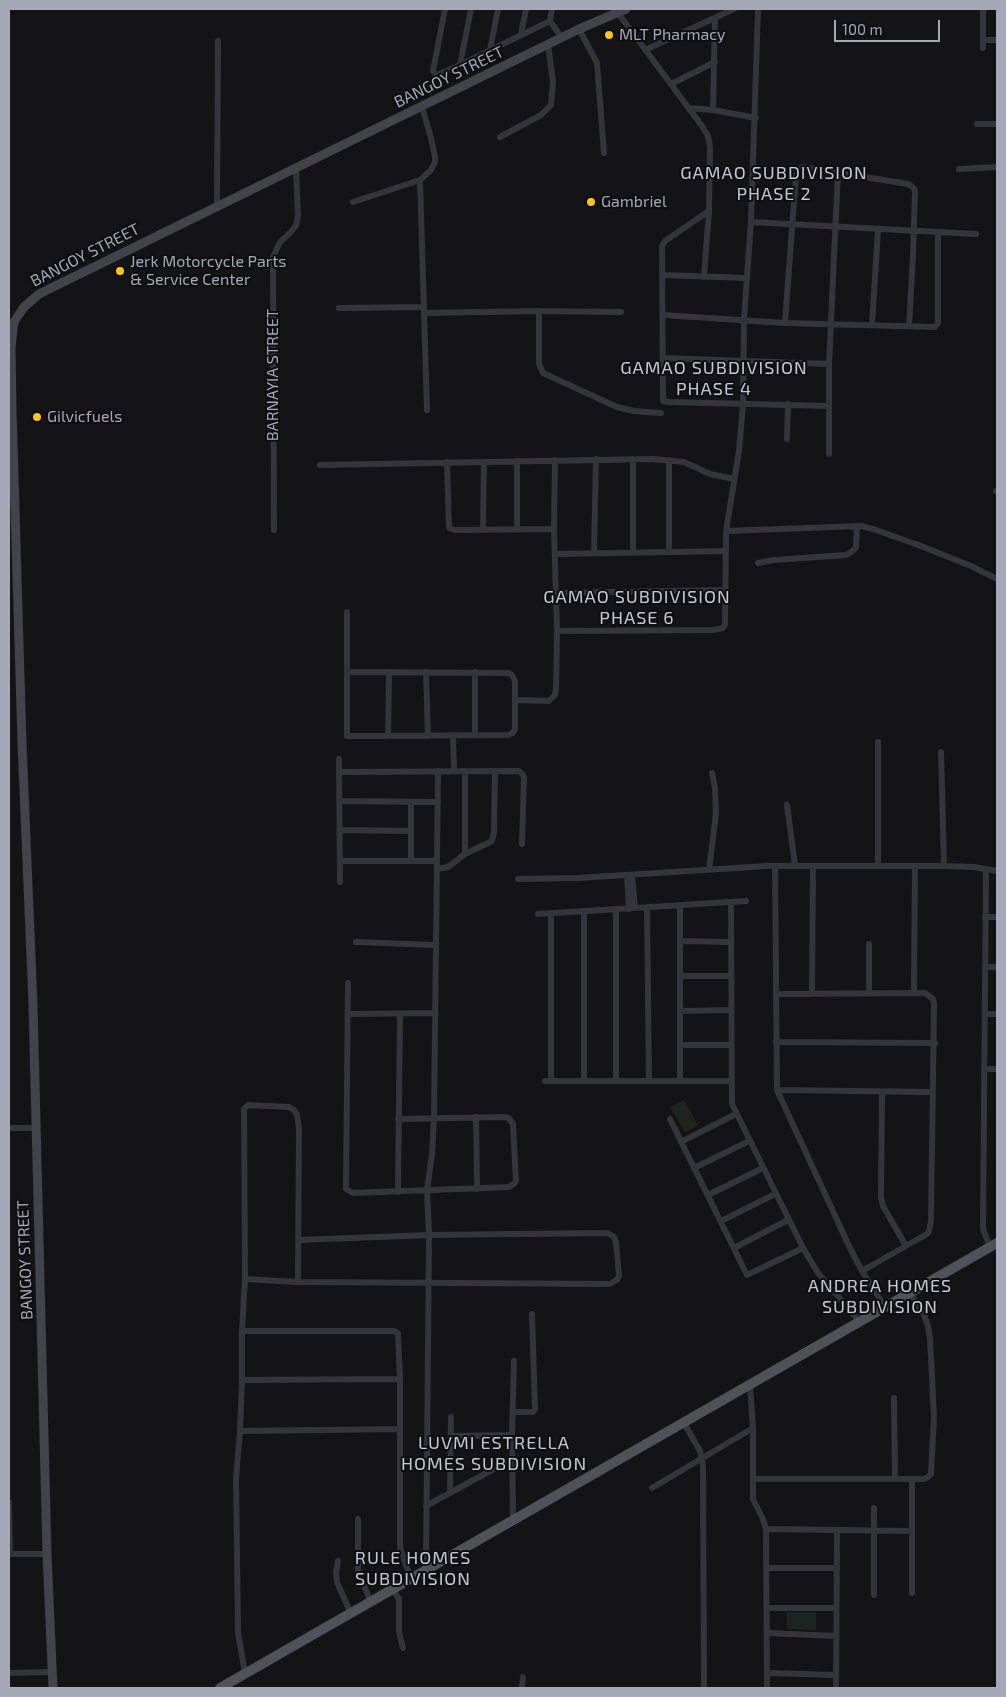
<!DOCTYPE html>
<style>
body{margin:0}
#map{position:relative;width:1006px;height:1697px;overflow:hidden;background:#141315;font-family:"Exo 2",sans-serif}
canvas{display:block}
.frame{position:absolute;inset:0;border:10px solid #a4a8b7;pointer-events:none}
.scale{position:absolute;left:834px;top:20px;width:106px;height:22px;box-sizing:border-box;border:2px solid #a4a8b7;border-top:0;padding-left:6px;font-size:15px;line-height:18px;white-space:nowrap;color:#a4a8b7;-webkit-text-stroke:4px #0f0e10;paint-order:stroke}
</style>
<div id="map">
<canvas width="1006" height="1697"></canvas>
<div class="frame"></div>
<div class="scale">100 m</div>
</div>
<script>
const ctx = document.querySelector('canvas').getContext('2d');
ctx.lineJoin = 'round';
function fillPath(path, color) {
  ctx.fillStyle = color;
  ctx.fill(path, 'evenodd');
}
function poly(rows) {
  const path = new Path2D();
  for (const r of rows) {
    path.moveTo(r[0], r[1]);
    for (let i = 2; i < r.length; i += 2) path.lineTo(r[i], r[i + 1]);
  }
  return path;
}
function trace(path, color, width, dash) {
  ctx.strokeStyle = color;
  ctx.lineWidth = width;
  ctx.lineCap = dash ? 'butt' : 'round';
  ctx.setLineDash(dash || []);
  ctx.stroke(path);
}
function write(font, color, halo, rows, align = 'center') {
  ctx.font = font + ' "Exo 2",sans-serif';
  ctx.lineWidth = 4;
  ctx.setLineDash([]);
  ctx.textBaseline = 'middle';
  ctx.strokeStyle = halo;
  ctx.fillStyle = color;
  for (const [text, x, y, turn = 0] of rows) {
    ctx.save();
    ctx.translate(x, y);
    ctx.rotate((+turn || 0) * Math.PI / 180);
    ctx.textAlign = isNaN(turn) ? turn : align;
    if (halo) ctx.strokeText(text, 0, 0);
    ctx.fillText(text, 0, 0);
    ctx.restore();
  }
}
const green = poly([
 [684,1100,698,1125,685,1133,670,1107],
 [787,1612,816,1612,816,1630,787,1629]
]);
const street = poly([
 [445,9,433,71,437,75,460,65,550,21],
 [552,9,550,21,562,38],
 [618,13,702,126,708,136,710,147,709,211,665,241,662,246,663,401,668,402,829,406],
 [579,29,597,63,604,153],
 [521,34,526,9],
 [983,40,997,40],
 [983,48,983,9],
 [490,50,498,9],
 [645,50,734,9],
 [460,65,471,9],
 [671,84,715,62],
 [689,108,713,110,756,118],
 [713,110,715,18],
 [977,124,997,124],
 [500,137,541,115,551,105,553,82,548,45],
 [959,169,997,167],
 [420,180,427,410],
 [353,202,420,180,431,170,435,162,435,157,431,138,422,107],
 [217,206,218,41],
 [751,222,976,234],
 [663,275,747,278],
 [704,277,709,211],
 [339,308,424,307],
 [539,311,621,312],
 [424,313,539,311,539,364,543,373,617,407,634,411,661,413],
 [663,315,785,323,935,327,938,323,938,232],
 [785,323,796,175,799,169,803,167,908,184,914,188,915,192,913,255,909,326],
 [872,325,878,230],
 [663,358,829,364],
 [787,439,788,404],
 [829,454,829,364,838,172],
 [633,459,633,553],
 [447,462,449,528,455,530,554,529],
 [320,465,653,459,684,462,710,474,734,479],
 [996,491,997,491],
 [274,530,273,257,280,242,291,232,296,225,298,216,296,169],
 [483,530,484,462],
 [517,530,517,461],
 [726,531,861,526,873,529,921,546,971,566,997,579],
 [669,552,669,460],
 [594,553,596,459],
 [555,554,726,551],
 [758,563,774,560,846,555,854,550,856,547,857,526],
 [556,593,726,590],
 [347,612,347,736,508,735,513,733,515,729,515,681,512,675,509,673,347,672],
 [557,631,713,630,723,628,725,624,726,531,739,451,743,404,744,319,751,222,758,9],
 [426,672,428,736],
 [516,700,549,701,555,695,556,689,557,631,554,529,555,460],
 [453,735,454,771],
 [475,735,475,672],
 [388,736,389,672],
 [941,752,944,866],
 [339,759,340,882],
 [465,771,465,854],
 [339,772,519,771,523,775,524,778,522,844],
 [339,801,438,802],
 [411,802,411,861],
 [787,805,795,866],
 [340,830,411,831],
 [340,861,437,861],
 [775,866,777,1090,850,1248,862,1271,885,1307],
 [878,866,878,742],
 [437,869,448,867,465,854,492,841,494,832,495,771],
 [709,869,716,814,715,788,712,773],
 [986,869,983,1229,990,1247],
 [627,875,629,909],
 [632,875,635,908],
 [518,879,578,878,767,866,944,866,974,867,997,871],
 [731,902,732,1104,803,1248,818,1273,860,1322],
 [647,907,649,1081],
 [584,911,584,1081],
 [538,914,746,901],
 [551,914,551,1081],
 [985,917,997,917],
 [680,941,731,942],
 [356,942,435,945],
 [869,944,869,994],
 [985,967,997,967],
 [680,976,731,976],
 [348,983,346,1189,353,1193,509,1187,515,1183,516,1181,513,1124,509,1118,505,1117,398,1119],
 [914,993,915,866],
 [776,994,925,993,933,999,934,1003,931,1221,929,1231,927,1234,862,1271],
 [812,994,813,866],
 [680,1011,731,1010],
 [348,1014,435,1013],
 [985,1014,997,1014],
 [776,1042,935,1043],
 [680,1045,731,1045],
 [984,1069,997,1069],
 [545,1081,731,1081],
 [616,1081,616,909],
 [680,1081,680,905],
 [777,1090,932,1092],
 [882,1092,881,1198,883,1206,906,1246],
 [476,1117,477,1189],
 [670,1119,747,1275,803,1248],
 [9,1128,36,1128],
 [681,1142,736,1114],
 [694,1168,749,1141],
 [398,1192,400,1014],
 [708,1195,763,1168],
 [721,1221,775,1194],
 [734,1248,788,1220],
 [245,1279,298,1282,610,1284,617,1280,619,1276,616,1242,614,1237,608,1233,429,1235,299,1240],
 [910,1293,924,1315,928,1326,930,1338,934,1417,931,1474,928,1477,924,1479,912,1479,912,1593],
 [242,1331,394,1331,398,1333,400,1379,400,1548,411,1579],
 [242,1380,400,1379],
 [750,1385,753,1428,753,1499,763,1519,766,1529,767,1688],
 [894,1398,895,1479],
 [513,1412,533,1412,535,1409,532,1314],
 [684,1423,700,1451,703,1466,704,1688],
 [240,1431,400,1429],
 [451,1436,512,1435],
 [753,1479,912,1479],
 [652,1488,753,1428],
 [450,1493,451,1417],
 [9,1502,10,1554],
 [426,1506,512,1459],
 [358,1519,358,1572,371,1602],
 [513,1521,512,1435,514,1361],
 [766,1529,911,1531],
 [9,1554,47,1554],
 [338,1561,336,1572,337,1582,351,1614],
 [767,1568,837,1568],
 [426,1570,429,1235,427,1190,432,1154,434,1118,438,771],
 [393,1590,399,1599,399,1632,403,1648],
 [874,1595,874,1508],
 [767,1608,836,1608],
 [767,1633,836,1636],
 [9,1673,52,1672],
 [245,1673,238,1633,236,1478,240,1431,242,1380,242,1331,245,1279,244,1109,248,1105,289,1107,294,1110,297,1115,299,1128,298,1282],
 [767,1673,836,1675],
 [522,1688,523,1677],
 [836,1688,837,1530]
]);
const secondary = poly([
 [53,1688,47,1554,33,1004,22,743,12,409,11,347,14,322,24,307,39,294,579,29,626,9]
]);
const primary = poly([
 [220,1688,997,1243]
]);
const markers = [
 [609,35,5,"#ffc422"],
 [591,202,5,"#ffc422"],
 [120,271,5,"#ffc422"],
 [37,417,5,"#ffc422"]
];
const poiNames = [
 ["MLT Pharmacy",619,35],
 ["Gambriel",601,202],
 ["Jerk Motorcycle Parts",130,262],
 ["& Service Center",130,280],
 ["Gilvicfuels",47,417]
];
const streetNames = [
 ["BANGOY STREET",449,77,-26],
 ["BANGOY STREET",85,255,-27],
 ["BARNAYIA STREET",273,375,-90],
 ["BANGOY STREET",25,1260,-92]
];
const neighbourhoodNames = [
 ["GAMAO SUBDIVISION",774,173],
 ["PHASE 2",774,194],
 ["GAMAO SUBDIVISION",714,368],
 ["PHASE 4",714,389],
 ["GAMAO SUBDIVISION",637,597],
 ["PHASE 6",637,618],
 ["ANDREA HOMES",880,1286],
 ["SUBDIVISION",880,1307],
 ["LUVMI ESTRELLA",494,1443],
 ["HOMES SUBDIVISION",494,1464],
 ["RULE HOMES",413,1558],
 ["SUBDIVISION",413,1579]
];
fillPath(green, '#1b241d');
trace(street, '#34353b', 6);
trace(secondary, '#42434b', 9);
trace(primary, '#50515a', 10);
for (const [x, y, r, color] of markers) {
  const dot = new Path2D();
  dot.arc(x, y, r, 0, 2 * Math.PI);
  ctx.fillStyle = color;
  ctx.fill(dot);
  trace(dot, '#0f0e10', 2);
}
write('16px', '#a4a8b7', '#0f0e10', poiNames, 'left');
write('16px', '#a4a8b7', '#0f0e10', streetNames);
ctx.letterSpacing = '1px';
write('18px', '#c5c8d3', '#0f0e10', neighbourhoodNames);
ctx.letterSpacing = '0px';
</script>
